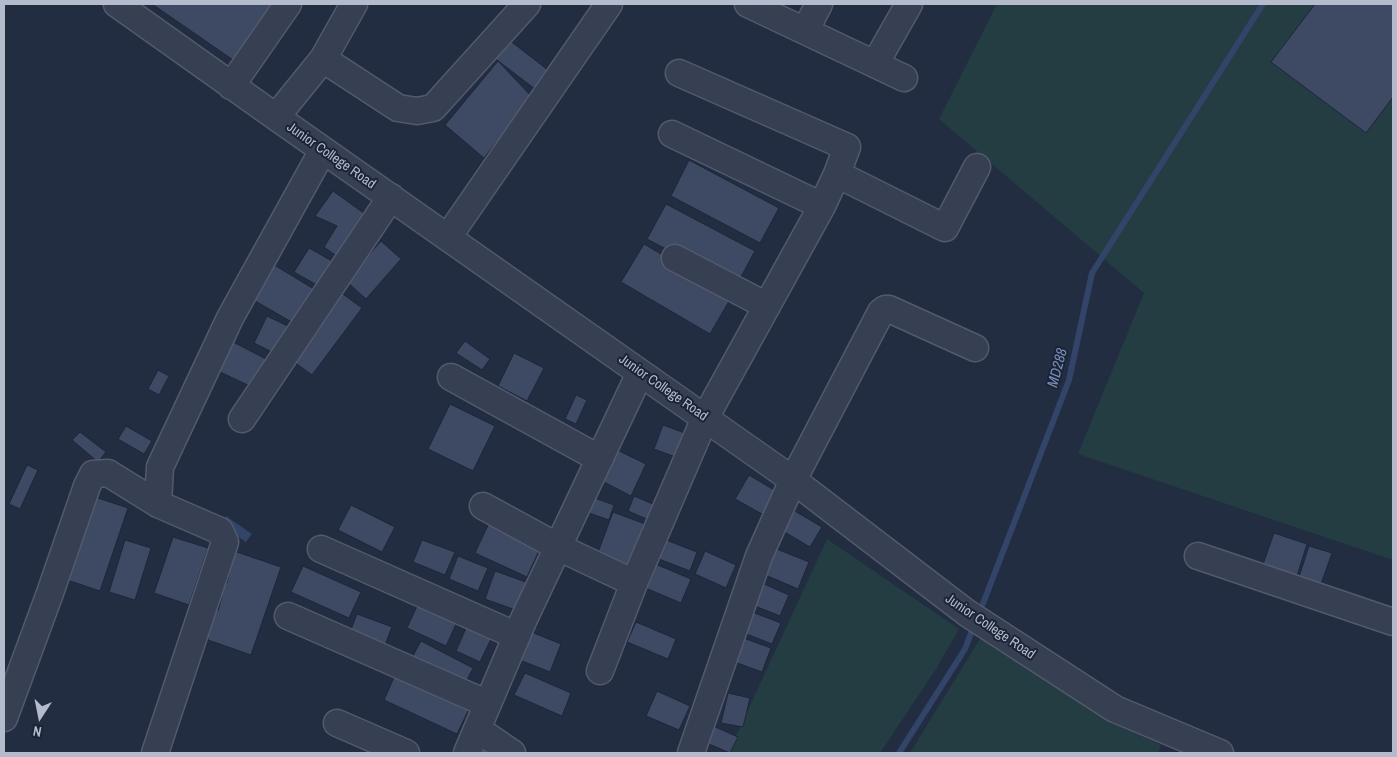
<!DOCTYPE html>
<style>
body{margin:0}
#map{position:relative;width:1397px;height:757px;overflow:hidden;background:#222d42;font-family:"Archivo Narrow",sans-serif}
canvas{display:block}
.frame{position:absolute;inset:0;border:5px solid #b3bbcc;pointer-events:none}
.north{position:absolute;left:15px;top:692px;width:50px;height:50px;-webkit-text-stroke:4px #1c2437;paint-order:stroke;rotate:191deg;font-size:14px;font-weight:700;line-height:20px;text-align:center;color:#b3bbcc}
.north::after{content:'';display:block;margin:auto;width:18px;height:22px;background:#b3bbcc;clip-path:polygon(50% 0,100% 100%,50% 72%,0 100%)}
</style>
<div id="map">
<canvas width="1397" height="757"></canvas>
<div class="frame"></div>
<div class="north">N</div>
</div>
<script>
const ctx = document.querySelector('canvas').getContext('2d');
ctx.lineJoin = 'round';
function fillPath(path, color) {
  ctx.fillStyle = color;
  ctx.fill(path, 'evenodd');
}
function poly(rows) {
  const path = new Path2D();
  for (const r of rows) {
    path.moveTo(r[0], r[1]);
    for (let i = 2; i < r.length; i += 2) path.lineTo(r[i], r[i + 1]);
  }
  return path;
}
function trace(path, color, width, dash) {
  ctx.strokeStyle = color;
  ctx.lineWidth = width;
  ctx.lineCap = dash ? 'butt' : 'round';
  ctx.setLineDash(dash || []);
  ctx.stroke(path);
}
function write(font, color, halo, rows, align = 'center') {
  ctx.font = font + ' "Archivo Narrow",sans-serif';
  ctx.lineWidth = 4;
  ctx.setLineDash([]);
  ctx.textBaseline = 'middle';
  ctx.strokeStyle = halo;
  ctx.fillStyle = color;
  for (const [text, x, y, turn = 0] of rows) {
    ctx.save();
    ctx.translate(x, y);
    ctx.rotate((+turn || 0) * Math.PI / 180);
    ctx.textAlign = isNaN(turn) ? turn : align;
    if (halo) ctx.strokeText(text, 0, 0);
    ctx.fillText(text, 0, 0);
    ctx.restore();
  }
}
const green = poly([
 [997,4,1393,4,1393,560,1078,454,1144,293,939,119],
 [827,539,959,629,936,669,880,753,728,753],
 [980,639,1108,721,1161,745,1158,753,910,753]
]);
const water = poly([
 [226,516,252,534,246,542,220,524]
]);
const stream = poly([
 [979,614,1069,380,1092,273,1263,4],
 [899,753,965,649,974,625]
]);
const building = poly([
 [152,4,272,4,236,62,152,4],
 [1315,4,1393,4,1393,97,1366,133,1271,62,1315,4],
 [504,36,553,74,539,92,489,54,504,36],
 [498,61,532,97,484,158,445,125,498,61],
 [689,160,779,208,760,243,671,196,689,160],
 [333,191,372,219,342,260,324,247,337,226,315,216,333,191],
 [666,204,755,251,736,286,647,239,666,204],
 [381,241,401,259,366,299,346,281,381,241],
 [644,244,732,296,710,334,621,282,644,244],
 [309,248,339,265,324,289,294,272,309,248],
 [271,263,322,294,302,328,250,298,271,263],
 [336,289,362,308,312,375,286,356,336,289],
 [267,316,296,330,282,357,254,343,267,316],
 [465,341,490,359,482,370,456,353,465,341],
 [233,342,270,361,256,389,218,371,233,342],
 [514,353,544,368,527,401,498,386,514,353],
 [158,370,169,376,159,395,148,389,158,370],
 [576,395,587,400,576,424,565,419,576,395],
 [450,404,495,426,473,471,428,449,450,404],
 [663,425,690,435,681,459,654,449,663,425],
 [126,426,152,441,144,454,118,439,126,426],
 [80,432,106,452,98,462,72,440,80,432],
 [615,449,646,464,631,496,600,480,615,449],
 [27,465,38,470,20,509,9,504,27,465],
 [749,475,784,496,771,519,735,499,749,475],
 [92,496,128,508,100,591,64,579,92,496],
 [634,496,655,505,649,520,628,511,634,496],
 [592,497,614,505,609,520,586,512,592,497],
 [351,505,395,527,382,552,338,530,351,505],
 [793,510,822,527,810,547,781,530,793,510],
 [613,512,645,524,630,567,597,555,613,512],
 [490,521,542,544,527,577,475,553,490,521],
 [1274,533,1307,544,1296,579,1262,567,1274,533],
 [173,537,208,548,189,605,154,593,173,537],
 [125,540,151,548,135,600,109,592,125,540],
 [422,540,455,552,445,575,413,562,422,540],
 [666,540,697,552,690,571,659,559,666,540],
 [767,545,809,562,798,589,756,571,767,545],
 [1309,546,1332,553,1320,587,1298,580,1309,546],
 [228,549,281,567,251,655,208,640,208,608,218,611,222,596,213,593,217,580,227,583,231,566,225,564,228,549],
 [705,551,736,565,726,588,695,574,705,551],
 [458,556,488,568,478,591,449,579,458,556],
 [653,563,691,579,681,603,643,587,653,563],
 [303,566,361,592,349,618,291,592,303,566],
 [495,571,534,585,524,613,485,599,495,571],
 [755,580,789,595,780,616,745,602,755,580],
 [418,604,457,622,446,646,407,628,418,604],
 [744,609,781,623,772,644,736,630,744,609],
 [357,614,392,627,383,650,348,637,357,614],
 [636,622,676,639,668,659,627,642,636,622],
 [466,628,491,639,480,662,456,651,466,628],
 [529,631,561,644,550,672,517,659,529,631],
 [735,635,771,648,762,672,726,659,735,635],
 [421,641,473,668,462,690,409,663,421,641],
 [525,673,571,693,562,716,514,695,525,673],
 [395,675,469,709,457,734,384,700,395,675],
 [657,691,690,706,679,730,646,716,657,691],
 [728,693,750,698,743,727,721,723,728,693],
 [704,722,738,737,730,753,697,739,704,722]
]);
const minor = poly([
 [117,4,276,117,793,480,967,613,1115,709,1220,753],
 [748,4,904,78],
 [805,31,819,4],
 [323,59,398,108,417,111,433,108,527,4],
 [875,64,909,4],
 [231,86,288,4],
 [276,117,323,59,354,4],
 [672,134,822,206],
 [837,174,945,228,977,167],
 [448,237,609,4],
 [675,258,767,306],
 [451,377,600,459],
 [242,419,391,197],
 [158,504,160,467,230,318,323,150],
 [483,506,558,547,634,583],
 [321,549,517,636],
 [1198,556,1393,622],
 [288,616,488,704],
 [600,671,634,583,705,418,822,206,837,174,847,147,679,73],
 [4,718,50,593,87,486,93,474,108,473,158,504,220,531,225,542,155,753],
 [337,723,406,753],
 [477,729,512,753],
 [467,753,523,621,640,373],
 [691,753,759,556,793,480,881,312,885,309,889,309,975,348]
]);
const streetNames = [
 ["Junior College Road",331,156,35],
 ["Junior College Road",663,388,35],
 ["Junior College Road",990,627,34]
];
const waterNames = [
 ["MD288",1058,368,-75]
];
fillPath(green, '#243d43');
fillPath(water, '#334469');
trace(stream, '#334469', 6);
fillPath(building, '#3e4963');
trace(building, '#1e2639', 1);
trace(minor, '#525a6c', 29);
trace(minor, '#373f52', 26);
write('14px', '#b3bbcc', '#1c2437', streetNames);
write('italic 15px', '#788db7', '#1c2437', waterNames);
</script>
